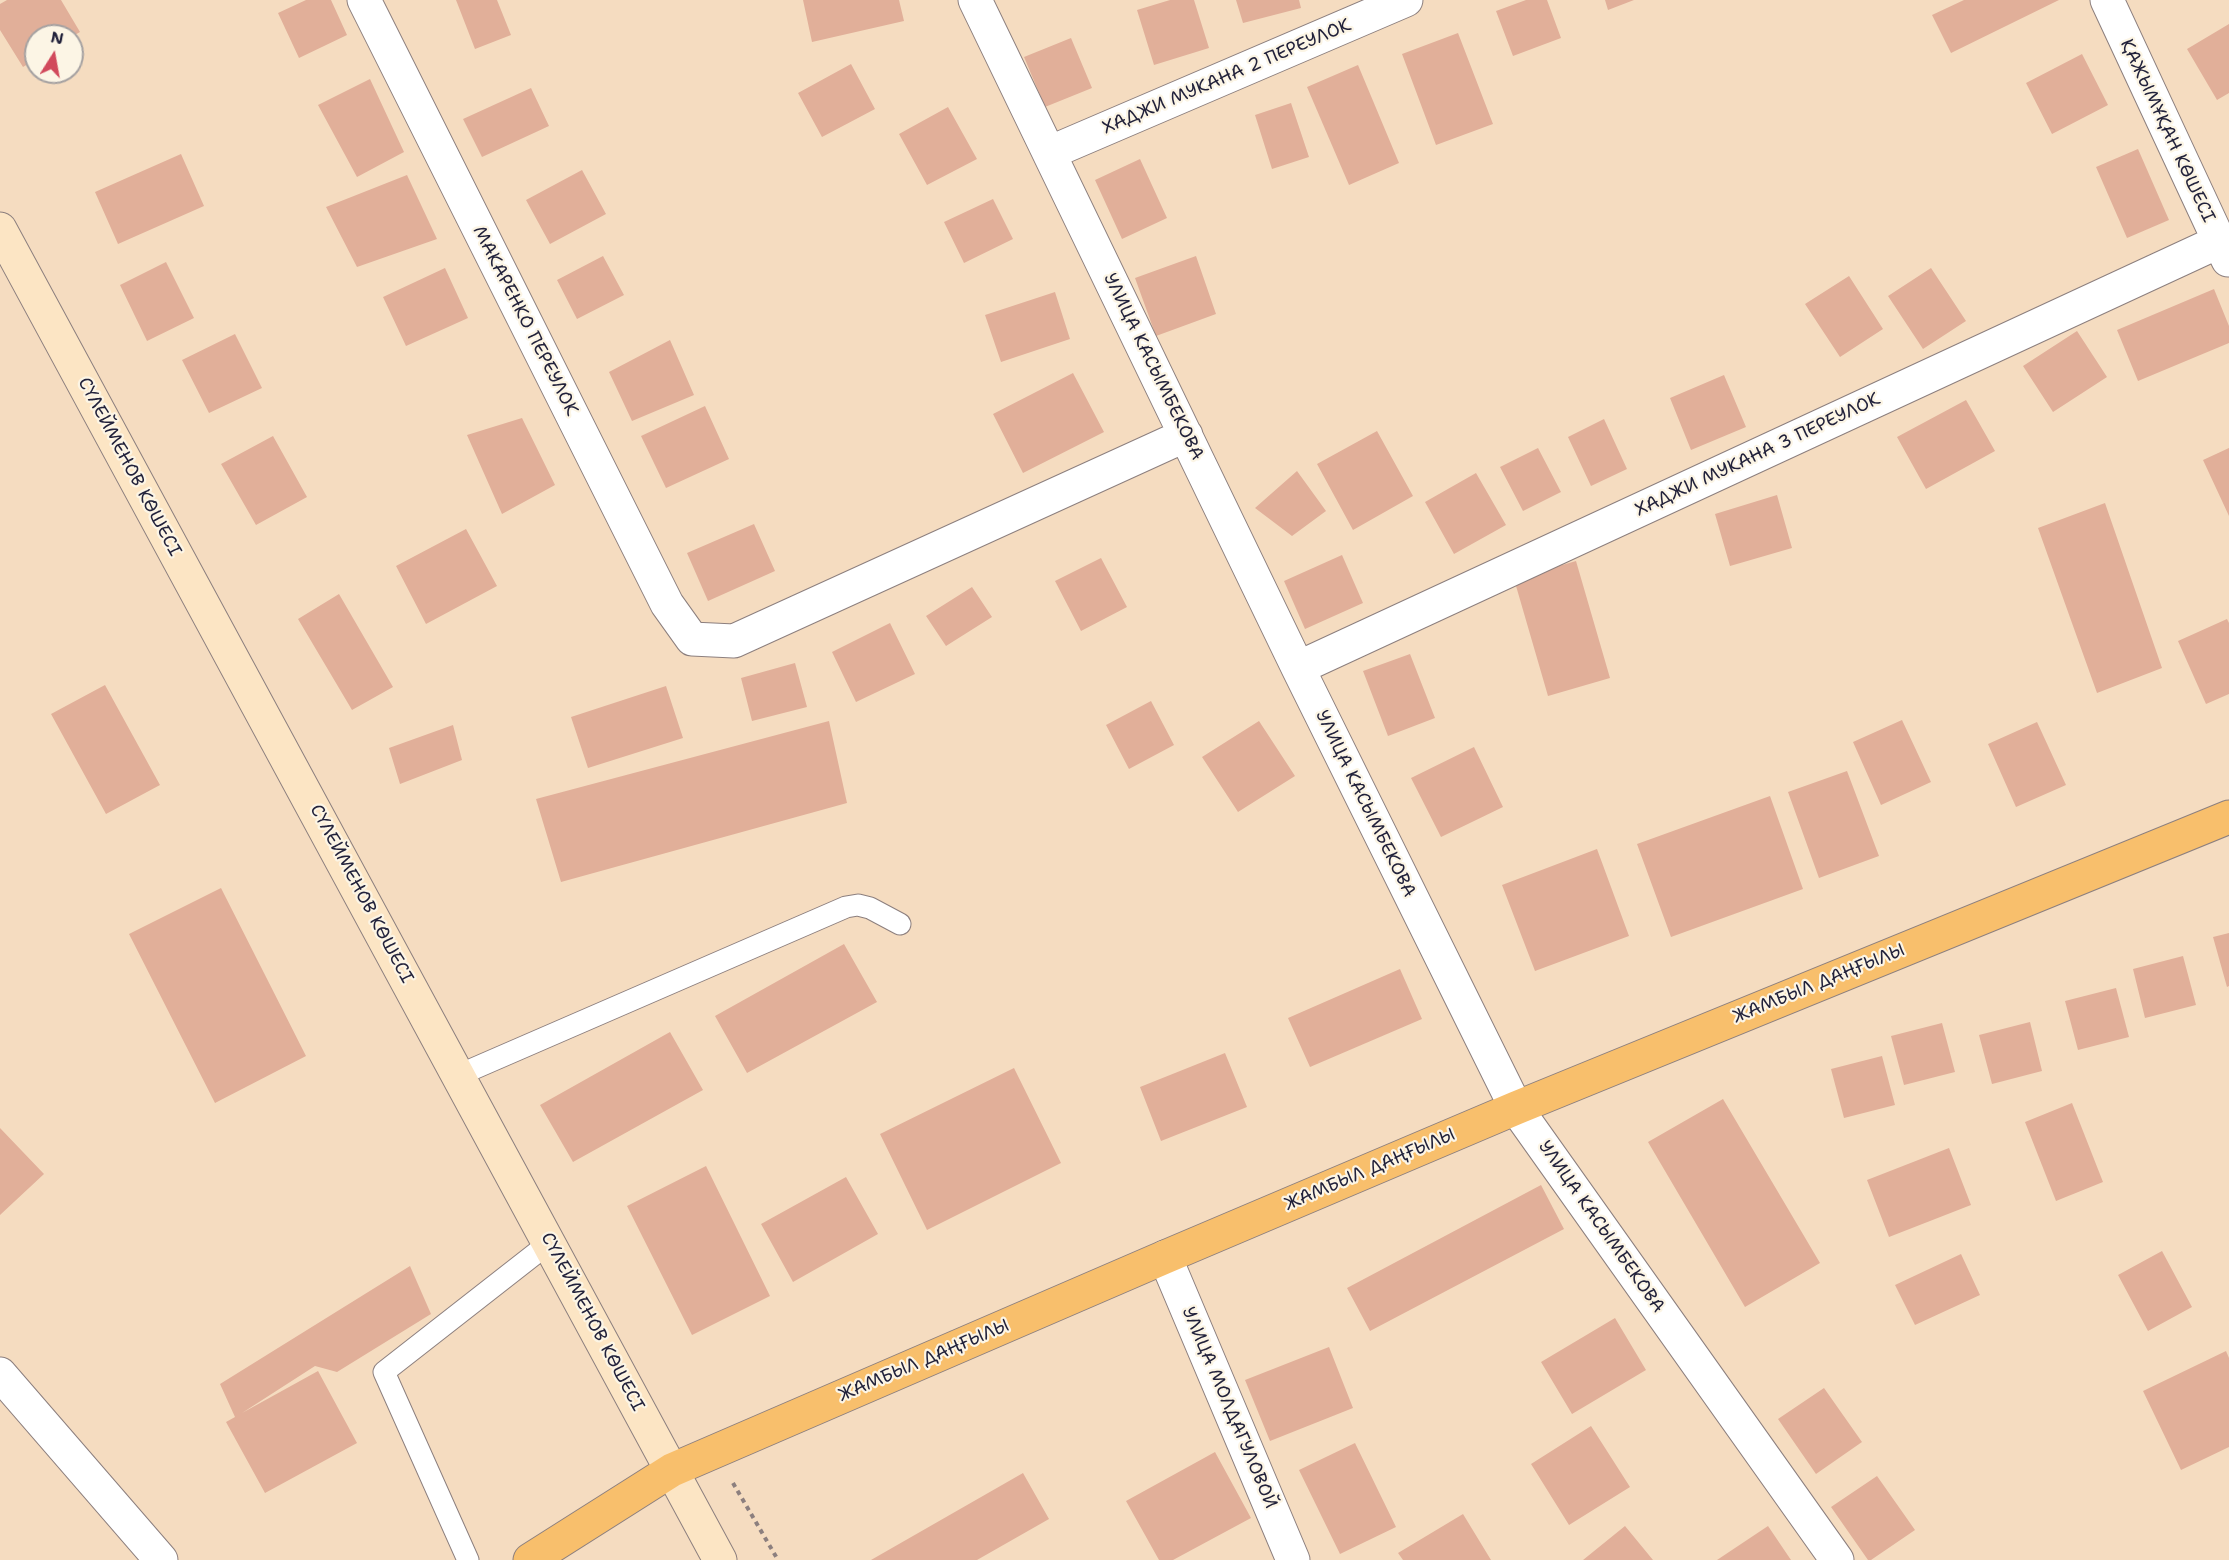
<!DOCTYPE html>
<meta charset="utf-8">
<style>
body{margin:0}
#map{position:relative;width:2229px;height:1560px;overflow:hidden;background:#f5dcc0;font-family:"Shantell Sans",sans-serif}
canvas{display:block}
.north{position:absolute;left:24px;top:24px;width:60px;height:60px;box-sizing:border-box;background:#fcf5e5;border:2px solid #a5a1a1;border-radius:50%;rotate:11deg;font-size:16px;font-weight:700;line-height:24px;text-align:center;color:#22223b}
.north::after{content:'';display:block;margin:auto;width:21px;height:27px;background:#d1495b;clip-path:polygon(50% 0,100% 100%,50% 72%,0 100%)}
</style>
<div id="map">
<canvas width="2229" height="1560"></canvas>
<div class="north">N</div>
</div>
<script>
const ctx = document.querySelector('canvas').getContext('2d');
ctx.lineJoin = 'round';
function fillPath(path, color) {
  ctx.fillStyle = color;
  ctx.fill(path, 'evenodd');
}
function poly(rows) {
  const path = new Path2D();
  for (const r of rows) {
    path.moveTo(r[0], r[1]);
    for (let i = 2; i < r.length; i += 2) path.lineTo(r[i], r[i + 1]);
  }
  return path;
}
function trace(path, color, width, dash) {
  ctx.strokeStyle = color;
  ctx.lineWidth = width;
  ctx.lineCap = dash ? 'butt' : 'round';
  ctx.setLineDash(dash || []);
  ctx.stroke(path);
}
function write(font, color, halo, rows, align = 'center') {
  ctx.font = font + ' "Shantell Sans",sans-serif';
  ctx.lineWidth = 4.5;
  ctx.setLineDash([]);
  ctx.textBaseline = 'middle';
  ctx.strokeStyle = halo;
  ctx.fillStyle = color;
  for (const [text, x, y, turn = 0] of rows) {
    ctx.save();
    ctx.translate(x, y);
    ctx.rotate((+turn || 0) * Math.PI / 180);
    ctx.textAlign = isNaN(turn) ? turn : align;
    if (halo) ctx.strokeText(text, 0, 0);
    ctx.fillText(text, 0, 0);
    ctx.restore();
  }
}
const building = poly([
 [7,0,61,0,80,32,73,36,36,36,36,59,23,67,0,30,0,4],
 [306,0,331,0,347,35,299,58,278,13],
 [456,0,497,0,511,35,475,49],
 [803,0,899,0,904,21,812,42],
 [1170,0,1194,0,1209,48,1154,65,1137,10],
 [1236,0,1299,0,1301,8,1243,23],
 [1526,0,1547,0,1561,38,1513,56,1496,11],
 [1605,0,1634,0,1608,10],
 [1964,0,2059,0,1951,53,1932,15],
 [2229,24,2229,93,2217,100,2187,49],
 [1458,33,1493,124,1436,145,1402,54],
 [1071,38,1092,88,1045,107,1024,57],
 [2082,54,2108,105,2052,134,2026,83],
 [851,64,875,109,822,137,798,93],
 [1358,65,1399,163,1349,185,1307,87],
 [370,79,404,152,357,177,318,105],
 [531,88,549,126,482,157,463,119],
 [1291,103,1309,157,1272,169,1255,115],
 [948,107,977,159,927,185,899,134],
 [2138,149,2169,220,2127,238,2096,167],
 [181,154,204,206,118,244,95,192],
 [1140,159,1167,218,1122,239,1095,180],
 [582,170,606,214,550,244,526,200],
 [407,175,437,239,357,267,326,207],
 [993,199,1013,239,964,263,944,222],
 [603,256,624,295,577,319,557,280],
 [1196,256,1216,314,1156,336,1135,278],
 [166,262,194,318,147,341,120,285],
 [445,268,468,318,406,346,383,297],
 [1931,268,1966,321,1923,349,1888,296],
 [1849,276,1883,329,1840,357,1805,304],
 [2214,289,2229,326,2229,343,2138,381,2117,330],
 [1055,292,1070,339,1001,362,985,315],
 [2077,331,2107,377,2053,412,2023,366],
 [235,334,262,388,209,413,182,360],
 [670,340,694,395,632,421,609,372],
 [1073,373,1104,432,1023,473,993,414],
 [1724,375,1746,427,1691,450,1670,398],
 [1966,400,1995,451,1926,489,1897,437],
 [705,406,729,459,666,488,641,436],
 [522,418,555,485,502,514,467,435],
 [1604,419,1627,469,1591,486,1568,437],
 [1377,431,1413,496,1353,530,1317,464],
 [273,436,307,497,256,525,221,464],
 [1538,448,1561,492,1523,511,1500,467],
 [2229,448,2229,516,2203,460],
 [1297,471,1326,511,1292,536,1255,508],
 [1476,473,1506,525,1454,554,1425,502],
 [1777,495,1792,548,1730,566,1715,514],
 [2105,503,2162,668,2097,693,2038,528],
 [754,524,775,571,708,601,687,553],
 [466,529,497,586,426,624,396,566],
 [1342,555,1363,603,1305,629,1284,581],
 [1101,558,1127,607,1081,631,1055,581],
 [1576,561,1610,678,1548,696,1514,579],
 [972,587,992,617,946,646,926,616],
 [339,594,393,687,352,710,298,619],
 [2227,619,2229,623,2229,694,2206,704,2178,641],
 [890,623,915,674,856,702,832,652],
 [1410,654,1435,718,1388,736,1363,671],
 [795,663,807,707,752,721,741,678],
 [105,685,160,785,106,814,51,714],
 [666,686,683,738,588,768,571,717],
 [1151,701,1174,745,1129,769,1106,725],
 [1902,720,1931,782,1881,805,1853,742],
 [829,721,847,803,561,882,536,799],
 [1259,721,1295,776,1238,812,1202,757],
 [2037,722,2066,785,2016,807,1988,744],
 [453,725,462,760,400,784,389,748],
 [1474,747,1503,807,1441,837,1411,778],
 [1847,771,1879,856,1819,878,1788,792],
 [1770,796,1803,889,1671,937,1637,844],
 [1597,849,1629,936,1535,971,1502,885],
 [221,888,306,1056,215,1103,129,934],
 [2229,933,2229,986,2227,987,2213,937],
 [844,944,877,1002,747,1073,715,1016],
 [2183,956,2196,1005,2145,1018,2133,969],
 [1400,969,1422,1019,1310,1067,1288,1018],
 [2116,988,2129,1037,2078,1050,2065,1001],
 [2030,1022,2042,1071,1992,1084,1979,1035],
 [1942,1023,1955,1072,1904,1085,1891,1036],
 [670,1032,703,1090,573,1162,540,1105],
 [1225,1053,1247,1107,1161,1141,1140,1087],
 [1882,1056,1895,1105,1844,1118,1831,1069],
 [1014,1068,1061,1163,927,1230,880,1134],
 [1723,1099,1820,1263,1745,1307,1648,1142],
 [2072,1103,2103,1182,2056,1201,2025,1122],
 [0,1128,44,1174,0,1215],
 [1949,1148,1971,1205,1889,1237,1867,1180],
 [706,1166,770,1296,692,1335,627,1206],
 [846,1177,878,1234,793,1282,761,1224],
 [1541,1185,1564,1229,1370,1331,1347,1288],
 [2162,1251,2192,1307,2148,1331,2118,1275],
 [1961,1254,1980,1295,1915,1325,1895,1285],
 [410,1266,431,1314,337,1372,315,1366,242,1413,318,1371,357,1443,265,1493,226,1422,235,1417,220,1384],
 [1615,1318,1646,1370,1572,1414,1541,1362],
 [1329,1347,1353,1408,1270,1441,1245,1380],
 [2226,1351,2229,1358,2229,1447,2181,1470,2143,1391],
 [1824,1388,1862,1442,1816,1474,1778,1419],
 [1591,1426,1630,1487,1569,1525,1531,1464],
 [1355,1443,1396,1527,1340,1554,1299,1470],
 [1215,1452,1251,1518,1173,1560,1159,1560,1126,1501],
 [1023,1473,1049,1519,977,1560,871,1560],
 [1877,1476,1915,1530,1871,1560,1868,1560,1831,1507],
 [1463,1514,1491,1560,1403,1560,1398,1553],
 [1625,1526,1653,1560,1583,1560],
 [1768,1526,1791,1560,1717,1560]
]);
const path = poly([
 [733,1483,778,1560]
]);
const service = poly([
 [459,1075,846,907,858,905,870,908,900,924],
 [468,1560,384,1372,549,1243]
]);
const minor = poly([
 [364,0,667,604,692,639,734,641,1186,435],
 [975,0,1298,668,1516,1108,1837,1560],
 [2107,0,2228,260],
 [1049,153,1406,0],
 [1298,668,2218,242],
 [1165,1257,1293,1560],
 [0,1374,161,1560]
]);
const secondary = poly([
 [0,229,720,1560]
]);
const primary = poly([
 [530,1560,672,1470,1165,1257,1516,1108,2229,817]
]);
const streetNames = [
 ["ХАДЖИ МУКАНА 2 ПЕРЕУЛОК",1227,77,-23],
 ["ҚАЖЫМҰҚАН КӨШЕСІ",2167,131,65],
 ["МАКАРЕНКО ПЕРЕУЛОК",525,321,63],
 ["УЛИЦА КАСЫМБЕКОВА",1153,367,64],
 ["ХАДЖИ МУКАНА 3 ПЕРЕУЛОК",1758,455,-25],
 ["СҮЛЕЙМЕНОВ КӨШЕСІ",129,467,62],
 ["УЛИЦА КАСЫМБЕКОВА",1365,804,64],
 ["СҮЛЕЙМЕНОВ КӨШЕСІ",361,894,62],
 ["ЖАМБЫЛ ДАҢҒЫЛЫ",1819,984,-22],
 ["ЖАМБЫЛ ДАҢҒЫЛЫ",1370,1170,-23],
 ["УЛИЦА КАСЫМБЕКОВА",1601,1227,55],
 ["СҮЛЕЙМЕНОВ КӨШЕСІ",592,1322,62],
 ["ЖАМБЫЛ ДАҢҒЫЛЫ",924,1361,-23],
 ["УЛИЦА МОЛДАГУЛОВОЙ",1229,1408,67]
];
fillPath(building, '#e1af99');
trace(service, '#8c7f7e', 23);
trace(minor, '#8c7f7e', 35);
trace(secondary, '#8c7f7e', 35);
trace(primary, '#8c7f7e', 35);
trace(path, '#8c7f7e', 4, [4.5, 4.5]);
trace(service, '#fff', 21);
trace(minor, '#fff', 33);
trace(secondary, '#fce5c4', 33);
trace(primary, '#f8bf6c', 33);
write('18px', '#22223b', '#fcf5e5', streetNames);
</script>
